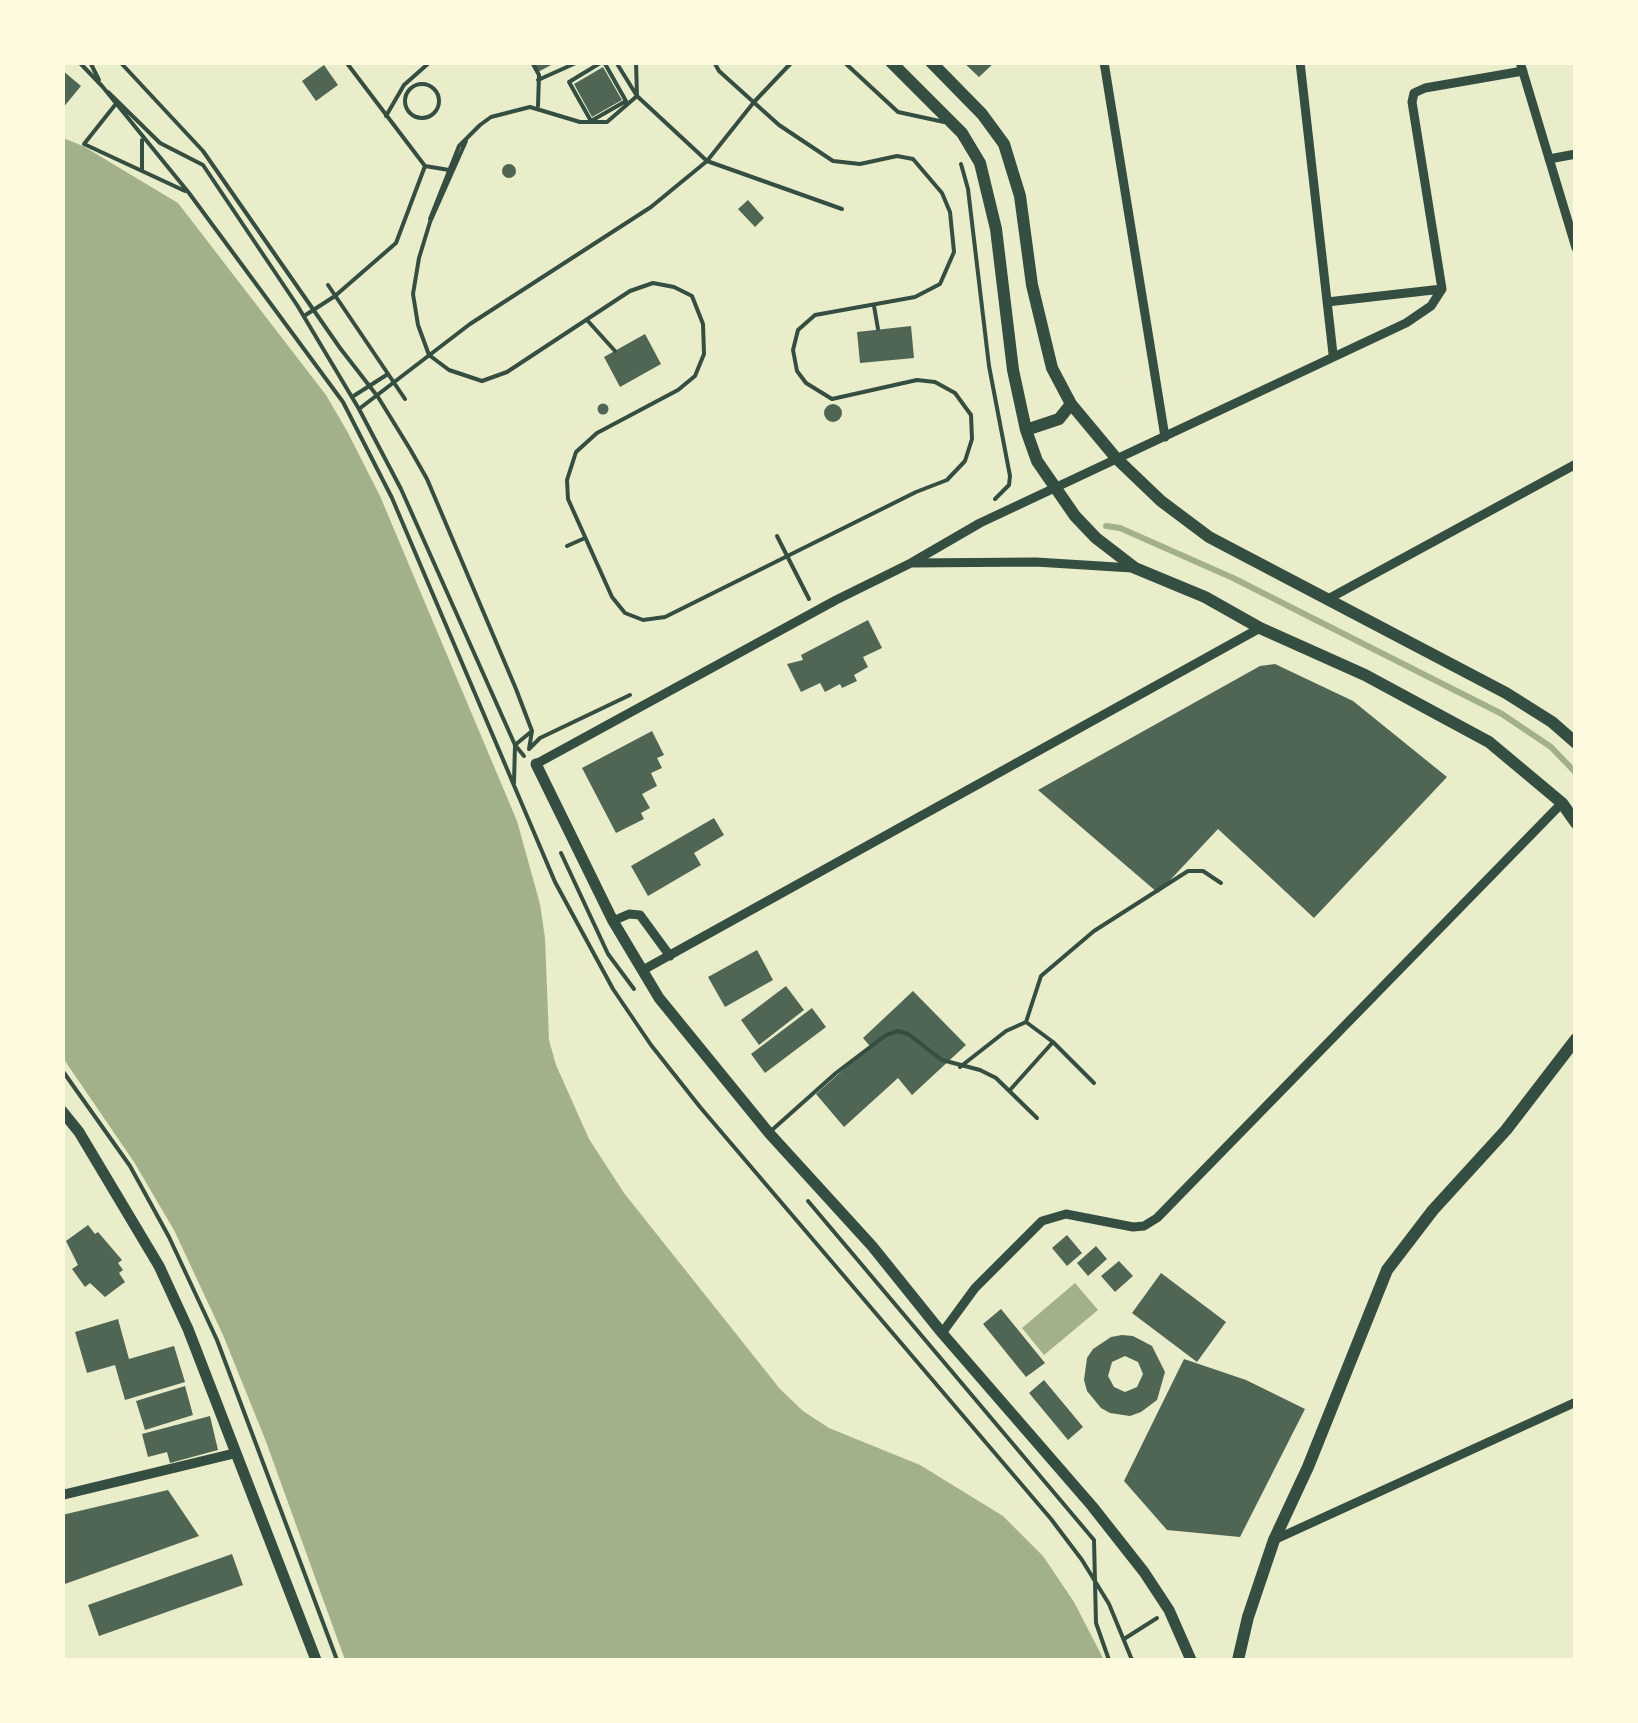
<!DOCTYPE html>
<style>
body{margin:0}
#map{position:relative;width:1638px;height:1723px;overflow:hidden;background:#e9edc9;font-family:"IBM Plex Serif",serif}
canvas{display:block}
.frame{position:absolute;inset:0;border:65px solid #fefae0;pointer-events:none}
</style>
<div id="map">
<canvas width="1638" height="1723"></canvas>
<div class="frame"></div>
</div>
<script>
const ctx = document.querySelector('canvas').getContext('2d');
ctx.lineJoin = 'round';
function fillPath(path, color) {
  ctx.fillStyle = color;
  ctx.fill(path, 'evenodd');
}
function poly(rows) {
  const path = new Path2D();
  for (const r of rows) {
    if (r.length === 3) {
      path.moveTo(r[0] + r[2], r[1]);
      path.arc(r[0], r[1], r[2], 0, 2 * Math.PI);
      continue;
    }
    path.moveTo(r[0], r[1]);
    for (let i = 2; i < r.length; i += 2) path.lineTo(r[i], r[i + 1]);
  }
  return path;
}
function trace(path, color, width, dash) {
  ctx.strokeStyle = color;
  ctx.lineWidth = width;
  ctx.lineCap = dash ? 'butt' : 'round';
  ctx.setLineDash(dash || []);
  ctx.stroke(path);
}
const water = poly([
 [63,138,83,146,178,203,326,395,347,431,380,496,517,821,540,904,545,938,549,1040,556,1065,589,1139,624,1193,780,1389,803,1411,829,1428,920,1465,1003,1516,1043,1556,1074,1602,1104,1660,345,1660,265,1439,223,1335,174,1230,134,1162,63,1058],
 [1075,1283,1098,1310,1044,1355,1022,1328]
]);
const stream = poly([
 [1106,526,1120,528,1233,578,1502,714,1551,747,1576,773]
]);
const building = poly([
 [530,62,557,62,536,73],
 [963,62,995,62,979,77],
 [324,65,338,85,316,101,302,81],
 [603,67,622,100,592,117,574,84],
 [62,70,81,86,62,109],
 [509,171,7],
 [748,200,764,218,755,227,738,209],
 [911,326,914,358,860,363,857,332],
 [645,334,661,364,620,387,604,357],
 [603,409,5.5],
 [833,413,9],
 [868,620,882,648,863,657,868,667,854,675,857,681,842,688,840,684,825,692,820,683,801,692,787,664,803,660,801,655],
 [1275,664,1353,701,1447,777,1314,918,1218,829,1158,893,1038,790,1260,666],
 [652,731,664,755,657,758,662,768,651,773,657,786,642,794,650,808,641,813,644,819,616,833,582,768],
 [714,818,724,835,694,853,701,865,648,896,631,866],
 [757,950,773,980,725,1007,708,977],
 [786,986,804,1010,759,1045,741,1020],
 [913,991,966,1045,912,1095,898,1078,844,1127,816,1094,870,1046,863,1038],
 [812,1008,826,1027,765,1073,751,1054],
 [88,1225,95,1234,98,1232,122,1260,118,1263,123,1270,119,1273,125,1282,105,1297,90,1283,85,1287,72,1269,78,1265,66,1241],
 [1067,1235,1082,1253,1067,1266,1052,1248],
 [1096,1246,1107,1259,1088,1276,1077,1263],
 [1119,1261,1133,1276,1115,1292,1101,1276],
 [1161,1273,1226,1322,1197,1362,1132,1313],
 [1001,1309,1045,1363,1026,1377,983,1324],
 [118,1319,129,1359,174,1346,185,1382,125,1400,115,1365,87,1373,75,1332],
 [1122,1335,1133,1336,1152,1346,1165,1372,1157,1400,1141,1412,1130,1416,1110,1413,1101,1408,1087,1391,1084,1380,1087,1358,1093,1349,1111,1337],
 [1125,1356,1138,1362,1143,1374,1137,1387,1125,1392,1114,1387,1108,1376,1112,1362],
 [1184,1359,1246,1380,1305,1409,1240,1537,1167,1530,1124,1481],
 [1044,1380,1083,1427,1068,1440,1029,1393],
 [185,1386,193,1415,145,1430,136,1401],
 [210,1416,218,1450,170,1463,167,1452,148,1457,142,1434],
 [168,1490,199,1536,62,1585,62,1515],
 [232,1554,243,1585,99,1636,88,1605]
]);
const path = poly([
 [79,62,102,86,189,193,343,402,392,498,555,882,613,989,651,1045,700,1107,1051,1519,1082,1560,1109,1604,1132,1660],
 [90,62,99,80],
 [120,62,203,151,340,348,378,397,410,449,427,479,516,689,532,731,529,749],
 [346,62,425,166,449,170],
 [532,62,539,75,538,106],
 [602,62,569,82,591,121,626,101,604,62],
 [616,62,637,96,707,161,842,209],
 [538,80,578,62],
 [422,101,17],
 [108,92,160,143,203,165,297,305,359,409,401,489,515,745,524,756],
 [115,105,84,144,185,191],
 [386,116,404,85,430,62],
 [142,140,142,170],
 [466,141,430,222,419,258,413,294,418,325,429,355,449,370,482,381,507,372,630,291,653,283,674,287,692,296,703,324,704,354,695,376,678,390,597,433,576,452,567,480,568,499,612,597,625,613,643,620,665,617,916,492,947,480,965,461,972,439,971,415,955,393,935,382,917,380,832,399,806,383,797,371,793,350,798,330,815,315,915,297,940,284,954,252,950,212,942,193,913,159,897,156,860,164,833,161,779,125,719,71,714,62],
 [961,164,968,189,989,366,1010,476,1009,485,995,499],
 [430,219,459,146,480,125,491,117,530,107,580,122,607,122,637,96,636,62],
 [328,285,405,399],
 [874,306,878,329],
 [304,316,335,296,396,243,425,166],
 [587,320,615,351],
 [352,397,388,374],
 [359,409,470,324,651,207,707,161,754,102,792,62],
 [777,536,809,599],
 [567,546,585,538],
 [529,749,540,738,630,695],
 [514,783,515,745,532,731],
 [561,853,608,954,634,989],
 [62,1070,130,1166,169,1237,217,1340,337,1660],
 [808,1201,1094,1540,1096,1623,1109,1660],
 [1124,1639,1157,1618]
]);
const service = poly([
 [844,62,898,112,944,122],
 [1026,1022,1041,976,1094,931,1188,871,1203,871,1221,883],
 [960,1067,1006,1031,1026,1022,1053,1042,1094,1083],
 [1010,1090,1053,1042],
 [772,1130,836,1073,886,1035,898,1031,908,1034,942,1060,980,1070,996,1078,1037,1118]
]);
const minor = poly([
 [1104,62,1165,437],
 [1300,62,1333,354],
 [1520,62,1576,248],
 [1549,159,1576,154],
 [1327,302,1442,289],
 [911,563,980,523,1406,323,1431,306,1442,289,1412,102,1414,93,1425,88,1523,71],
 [1328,599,1576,464],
 [536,764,836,600,911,563,1036,562,1132,568],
 [613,921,629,914,640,915,670,956],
 [643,970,1260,628],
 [942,1333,975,1288,1042,1221,1066,1214,1133,1227,1144,1226,1157,1218,1562,803],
 [1274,1540,1576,1402]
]);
const tertiary = poly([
 [62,1495,236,1453]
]);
const secondary = poly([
 [536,764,613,921,659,998,769,1133,872,1246,942,1333,1092,1506,1144,1572,1169,1610,1191,1660],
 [62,1111,79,1132,159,1266,188,1329,316,1660]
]);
const primary = poly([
 [891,62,962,133,980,163,996,229,1013,370,1026,430,1037,461,1075,516,1096,538,1135,568,1205,597,1260,628,1365,675,1489,742,1562,803,1576,823],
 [931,62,982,114,1004,144,1020,196,1032,285,1052,368,1071,404,1116,458,1161,501,1209,537,1506,693,1552,722,1576,743],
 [1026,430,1059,419,1071,404],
 [1238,1660,1248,1617,1274,1540,1308,1467,1387,1270,1433,1210,1506,1130,1576,1039]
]);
fillPath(water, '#a3b18a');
trace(stream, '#a3b18a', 6);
fillPath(building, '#4f6655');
trace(path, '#344e41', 4);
trace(service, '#344e41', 4);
trace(minor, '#344e41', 9);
trace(tertiary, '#344e41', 10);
trace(secondary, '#344e41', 11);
trace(primary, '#344e41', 12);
</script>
